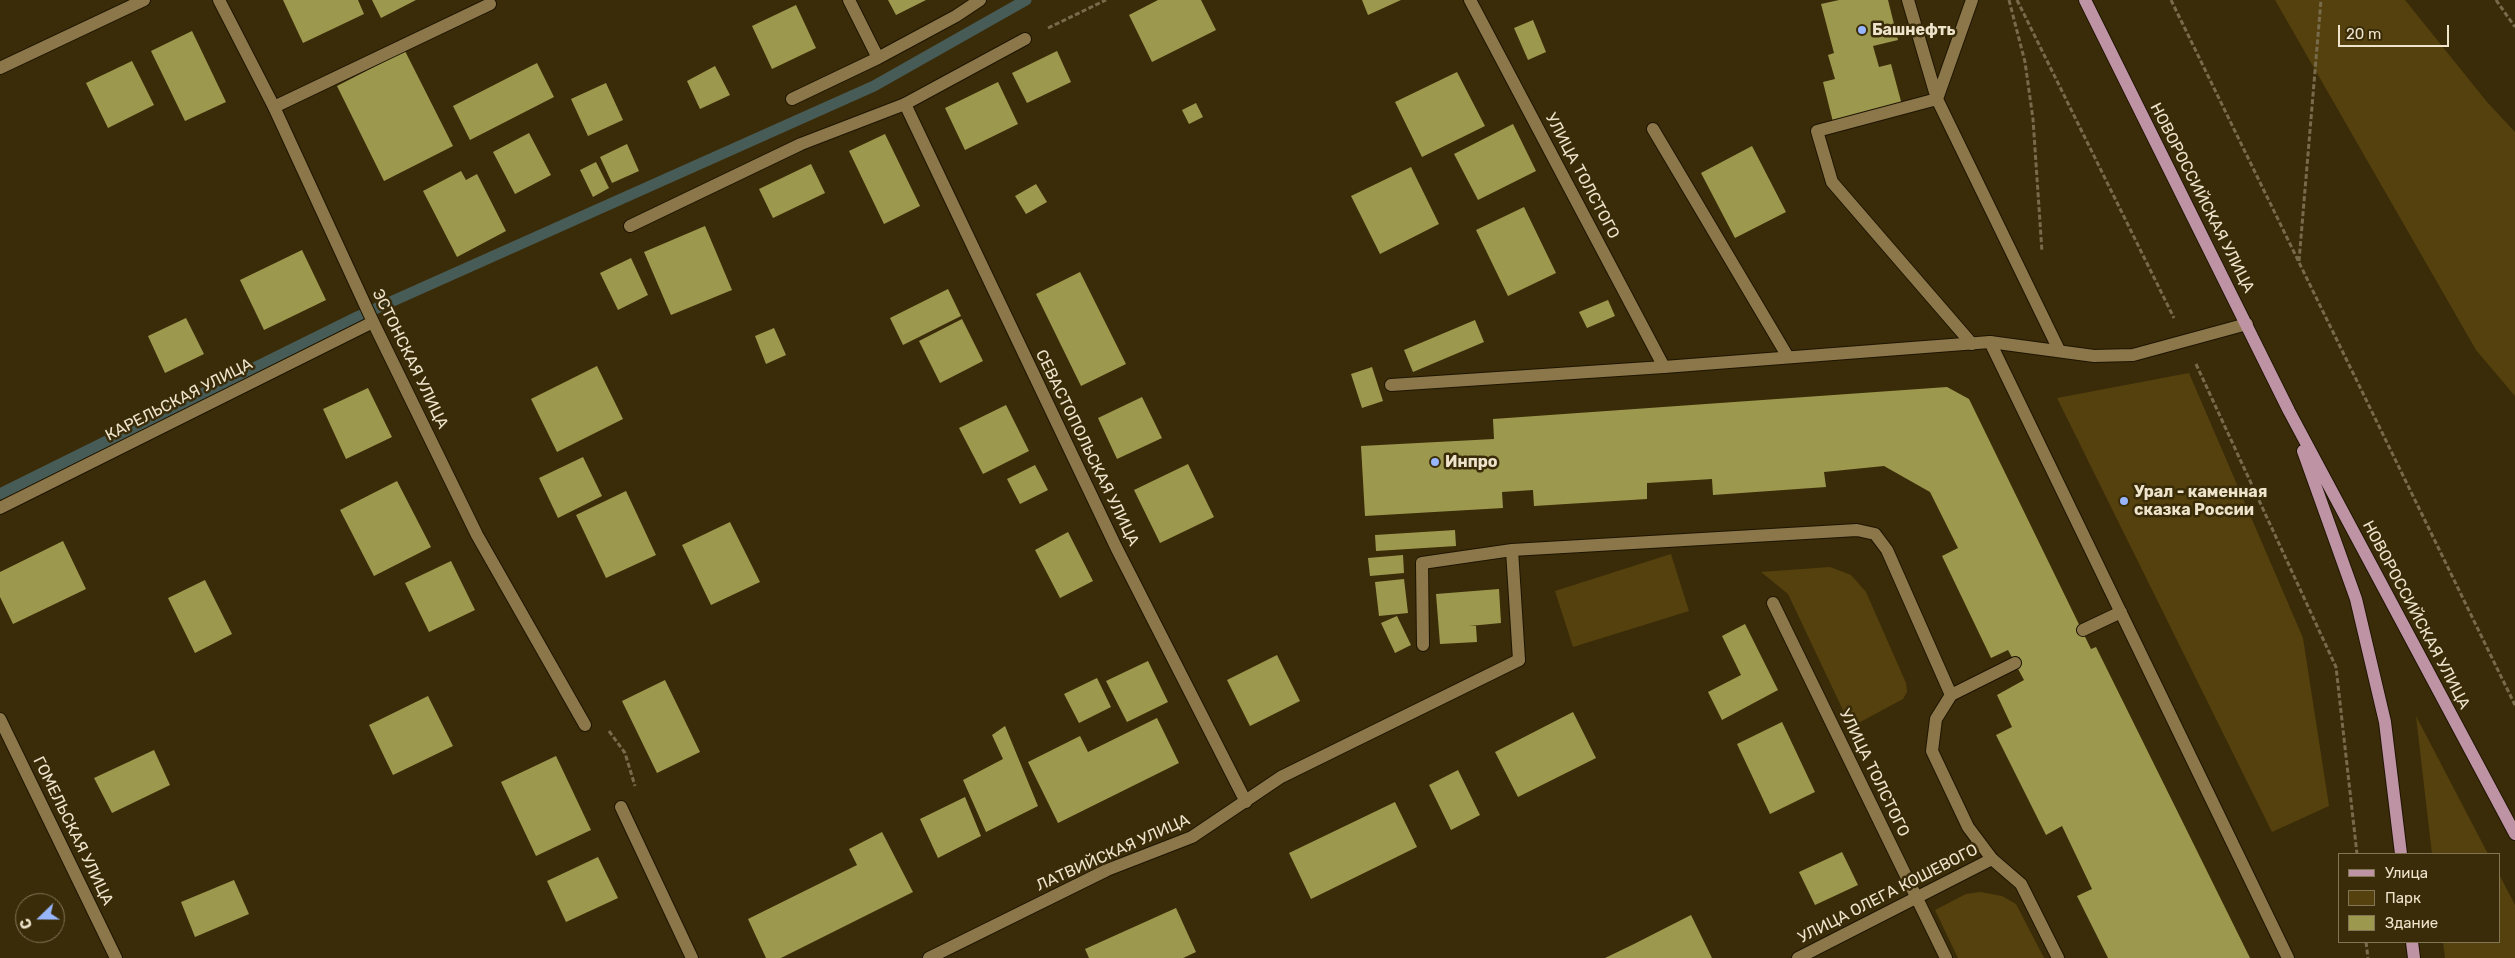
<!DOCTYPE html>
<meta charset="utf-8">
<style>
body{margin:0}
#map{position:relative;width:2515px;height:958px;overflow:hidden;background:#3a2c09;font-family:Rubik,sans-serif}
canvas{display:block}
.legend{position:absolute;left:2338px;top:853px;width:162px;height:90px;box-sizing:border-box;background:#3a2c09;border:1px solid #827657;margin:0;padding:6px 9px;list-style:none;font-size:15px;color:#eee4cc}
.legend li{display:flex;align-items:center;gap:10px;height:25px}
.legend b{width:25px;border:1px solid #827657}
.north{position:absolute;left:15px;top:893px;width:50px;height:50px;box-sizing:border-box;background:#3a2c09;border:1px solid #827657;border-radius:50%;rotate:248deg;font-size:14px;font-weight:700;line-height:20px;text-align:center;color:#eee4cc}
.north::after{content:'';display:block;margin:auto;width:18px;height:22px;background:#98b6fd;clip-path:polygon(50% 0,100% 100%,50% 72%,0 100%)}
.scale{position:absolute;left:2338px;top:25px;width:111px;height:22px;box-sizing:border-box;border:2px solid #eee4cc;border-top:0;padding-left:6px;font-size:15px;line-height:18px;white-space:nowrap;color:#eee4cc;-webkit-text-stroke:4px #3a2c09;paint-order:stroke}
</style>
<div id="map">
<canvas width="2515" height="958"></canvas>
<ul class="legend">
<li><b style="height:6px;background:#be93a4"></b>Улица</li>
<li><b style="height:14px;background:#55410e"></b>Парк</li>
<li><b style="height:14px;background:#9c994f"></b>Здание</li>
</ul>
<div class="north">С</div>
<div class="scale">20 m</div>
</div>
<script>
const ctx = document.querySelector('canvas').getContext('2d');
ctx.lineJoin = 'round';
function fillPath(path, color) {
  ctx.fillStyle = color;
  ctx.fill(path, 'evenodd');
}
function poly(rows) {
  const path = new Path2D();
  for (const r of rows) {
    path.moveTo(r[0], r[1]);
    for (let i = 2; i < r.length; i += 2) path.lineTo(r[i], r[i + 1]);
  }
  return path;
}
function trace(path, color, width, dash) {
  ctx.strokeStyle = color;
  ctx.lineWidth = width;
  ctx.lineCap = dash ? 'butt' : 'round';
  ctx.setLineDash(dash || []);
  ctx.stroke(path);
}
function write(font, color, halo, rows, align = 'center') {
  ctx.font = font + ' Rubik,sans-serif';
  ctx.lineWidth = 5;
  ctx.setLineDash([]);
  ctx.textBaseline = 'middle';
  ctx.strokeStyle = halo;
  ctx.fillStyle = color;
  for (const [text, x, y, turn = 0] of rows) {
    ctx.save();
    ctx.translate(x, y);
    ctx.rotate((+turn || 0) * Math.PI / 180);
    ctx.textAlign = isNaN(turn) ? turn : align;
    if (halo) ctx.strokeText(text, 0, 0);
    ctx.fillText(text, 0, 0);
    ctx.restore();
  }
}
const green = poly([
 [2275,0,2405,0,2487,102,2515,132,2515,396,2476,350],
 [2189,373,2303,638,2329,806,2272,832,2057,398],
 [1671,554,1689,611,1573,647,1555,591],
 [1830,567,1851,575,1866,592,1906,683,1907,692,1903,699,1851,727,1788,594,1761,572],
 [2416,716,2488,854,2432,854],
 [2499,874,2515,905,2515,958,2445,958,2443,942,2499,942],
 [1980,892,2002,896,2016,904,2044,958,1958,958,1935,910,1966,894]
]);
const stream = poly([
 [0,494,357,317,874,86,1026,0]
]);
const building = poly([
 [283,0,358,0,364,14,303,43],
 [372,0,416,0,381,18],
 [888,0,926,0,896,15],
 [1158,0,1201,0,1216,30,1152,62,1129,15],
 [1362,0,1401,0,1368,15],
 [1839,0,1888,0,1898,40,1873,46,1879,67,1891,64,1902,105,1833,122,1823,82,1835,79,1828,55,1834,53,1821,4],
 [796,5,816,48,772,69,752,26],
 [1533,20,1546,52,1528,60,1514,28],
 [192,31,226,102,185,121,151,51],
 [405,51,453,146,384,181,337,86],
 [1057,51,1071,82,1027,103,1012,73],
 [132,61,154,105,108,128,86,83],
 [537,63,554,97,470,140,453,106],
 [715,66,730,95,700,109,687,81],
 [1457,72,1485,126,1422,157,1395,102],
 [998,82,1018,124,965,150,945,108],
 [606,83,623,120,588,136,571,99],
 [1196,103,1203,117,1189,124,1182,110],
 [1513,124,1536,171,1478,200,1454,154],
 [529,133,551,175,515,194,493,152],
 [885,134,920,206,884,224,849,151],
 [627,144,639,171,612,183,600,157],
 [1752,146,1786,212,1735,238,1701,173],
 [596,162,609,188,593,197,580,170],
 [811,164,825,193,773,218,759,189],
 [1411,167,1439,224,1380,254,1351,196],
 [461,171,466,180,477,174,506,231,457,257,423,191],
 [1036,184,1047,202,1026,214,1015,196],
 [1524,207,1556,273,1508,296,1476,230],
 [705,226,732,290,671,315,644,252],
 [302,250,326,300,264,330,240,280],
 [631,258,648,295,618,310,600,273],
 [1080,272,1126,364,1081,386,1036,294],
 [948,289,961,316,903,345,890,318],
 [1608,300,1615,316,1587,328,1579,312],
 [186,318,204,354,165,373,148,336],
 [962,319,983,361,940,383,919,341],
 [1475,320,1484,342,1413,372,1404,350],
 [774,328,786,355,766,364,755,336],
 [597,366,623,419,557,452,531,399],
 [1372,367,1383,401,1362,408,1351,374],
 [1947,387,1969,399,2091,649,2096,647,2250,958,2108,958,2077,896,2092,889,2062,826,2046,835,1996,735,2012,727,1997,695,2024,680,2008,650,1991,658,1942,556,1958,548,1930,492,1884,466,1824,472,1826,487,1713,495,1712,479,1647,483,1647,499,1534,506,1533,490,1502,492,1503,508,1365,516,1361,446,1494,439,1493,419],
 [368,388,392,437,346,459,323,409],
 [1142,397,1162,438,1117,459,1098,418],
 [1006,405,1029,451,983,474,959,428],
 [583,457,602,496,558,518,539,478],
 [1188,464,1214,517,1160,543,1134,490],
 [1035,465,1048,490,1020,504,1007,479],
 [397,481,431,547,374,576,340,510],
 [626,491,656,555,606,578,576,515],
 [730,522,760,582,711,605,682,545],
 [1455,530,1456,546,1376,551,1375,535],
 [1068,532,1093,581,1060,598,1035,550],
 [63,541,86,589,13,624,0,597,0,572],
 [1403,555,1404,573,1370,576,1368,558],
 [451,561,475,610,429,632,405,583],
 [1404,579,1408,613,1379,616,1375,582],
 [205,580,232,634,195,653,168,598],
 [1499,589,1501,623,1469,626,1476,626,1477,642,1440,644,1436,594],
 [1397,616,1411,645,1395,653,1381,623],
 [1745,624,1778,690,1722,720,1708,692,1741,675,1722,636],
 [1277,655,1300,701,1250,726,1227,680],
 [1148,661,1168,702,1127,722,1106,681],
 [1097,678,1111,707,1079,723,1064,694],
 [665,680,700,752,657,773,622,701],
 [428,696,453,746,393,775,369,725],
 [1573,712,1596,758,1518,797,1495,752],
 [1157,718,1179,763,1058,823,1028,762,1080,736,1088,752],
 [1782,722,1815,792,1770,814,1737,744],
 [1005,726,1038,806,986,832,963,780,1003,759,992,735],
 [154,750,170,785,112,813,94,778],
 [556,756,591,830,536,856,501,782],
 [1458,770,1480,815,1451,830,1429,785],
 [965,797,981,836,938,858,920,819],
 [1395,802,1417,847,1311,899,1289,853],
 [882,832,913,892,781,958,766,958,748,919,857,865,849,849],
 [1842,852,1858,885,1815,905,1799,872],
 [598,857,618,898,566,922,547,881],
 [234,880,249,914,195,937,181,902],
 [1176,908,1196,952,1183,958,1089,958,1085,949],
 [1691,915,1712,958,1605,958,1634,944]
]);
const path = poly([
 [2009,0,2025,62,2033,119,2042,252],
 [2017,0,2174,318],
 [2171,0,2515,705],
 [2496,0,2515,27],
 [1048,28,1106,0],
 [2299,261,2321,0],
 [2196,364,2336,667,2357,854],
 [609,731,625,753,635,786],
 [2366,942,2368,958]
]);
const service = poly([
 [1908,0,1937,99,1817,131,1832,182,1972,344],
 [1972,0,1937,99,2059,350],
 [274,107,490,4],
 [1653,129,1788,357],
 [630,226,801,144,905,104,1025,39],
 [1990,342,2288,958],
 [1391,385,1664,367],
 [2083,630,2121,612],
 [1423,645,1422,563,1512,550],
 [1519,660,1512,550,1857,530,1875,534,1887,550,1951,695,1936,719,1932,751,1968,827,1992,859,2021,884,2058,958],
 [1951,695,2015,663]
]);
const minor = poly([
 [219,0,274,107,373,322,477,535,585,725],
 [849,0,878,58],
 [1470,0,1664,367,1990,342,2094,356,2133,355,2247,324],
 [0,68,144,0],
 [792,99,878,58,956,16,980,0],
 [905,104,1116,547,1246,802],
 [0,508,373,322],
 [1773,603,1946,958],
 [0,719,116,958],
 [621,807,692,958],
 [929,958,1107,870,1192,837,1281,777,1519,660],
 [1798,958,1992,859]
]);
const primary = poly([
 [2085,0,2289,411,2515,834],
 [2303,451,2356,599,2385,722,2401,854],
 [2412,942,2414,958]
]);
const markers = [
 [1862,30,5,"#98b6fd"],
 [1435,462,5,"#98b6fd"],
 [2124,501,5,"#98b6fd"]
];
const poiNames = [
 ["Башнефть",1872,30],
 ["Инпро",1445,462],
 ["Урал - каменная",2134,492],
 ["сказка России",2134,510]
];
const streetNames = [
 ["УЛИЦА ТОЛСТОГО",1582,176,62],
 ["НОВОРОССИЙСКАЯ УЛИЦА",2202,198,63],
 ["ЭСТОНСКАЯ УЛИЦА",410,359,64],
 ["КАРЕЛЬСКАЯ УЛИЦА",179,400,-27],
 ["СЕВАСТОПОЛЬСКАЯ УЛИЦА",1087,448,64],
 ["НОВОРОССИЙСКАЯ УЛИЦА",2416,615,62],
 ["УЛИЦА ТОЛСТОГО",1874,773,64],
 ["ГОМЕЛЬСКАЯ УЛИЦА",73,831,64],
 ["ЛАТВИЙСКАЯ УЛИЦА",1113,853,-24],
 ["УЛИЦА ОЛЕГА КОШЕВОГО",1888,894,-27]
];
fillPath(green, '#55410e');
trace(stream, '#485c57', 11);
fillPath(building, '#9c994f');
trace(service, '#1e1500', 14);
trace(minor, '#1e1500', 14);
trace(primary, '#1e1500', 14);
trace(path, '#786b4c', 3, [5, 2.5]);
trace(service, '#8b774a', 12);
trace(minor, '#8b774a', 12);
trace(primary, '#be93a4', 12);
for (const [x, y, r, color] of markers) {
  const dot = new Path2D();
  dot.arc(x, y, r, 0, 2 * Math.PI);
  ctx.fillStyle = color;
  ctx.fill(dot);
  trace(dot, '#3a2c09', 2);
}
write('bold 16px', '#eee4cc', '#3a2c09', poiNames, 'left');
write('16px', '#eee4cc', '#3a2c09', streetNames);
</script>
